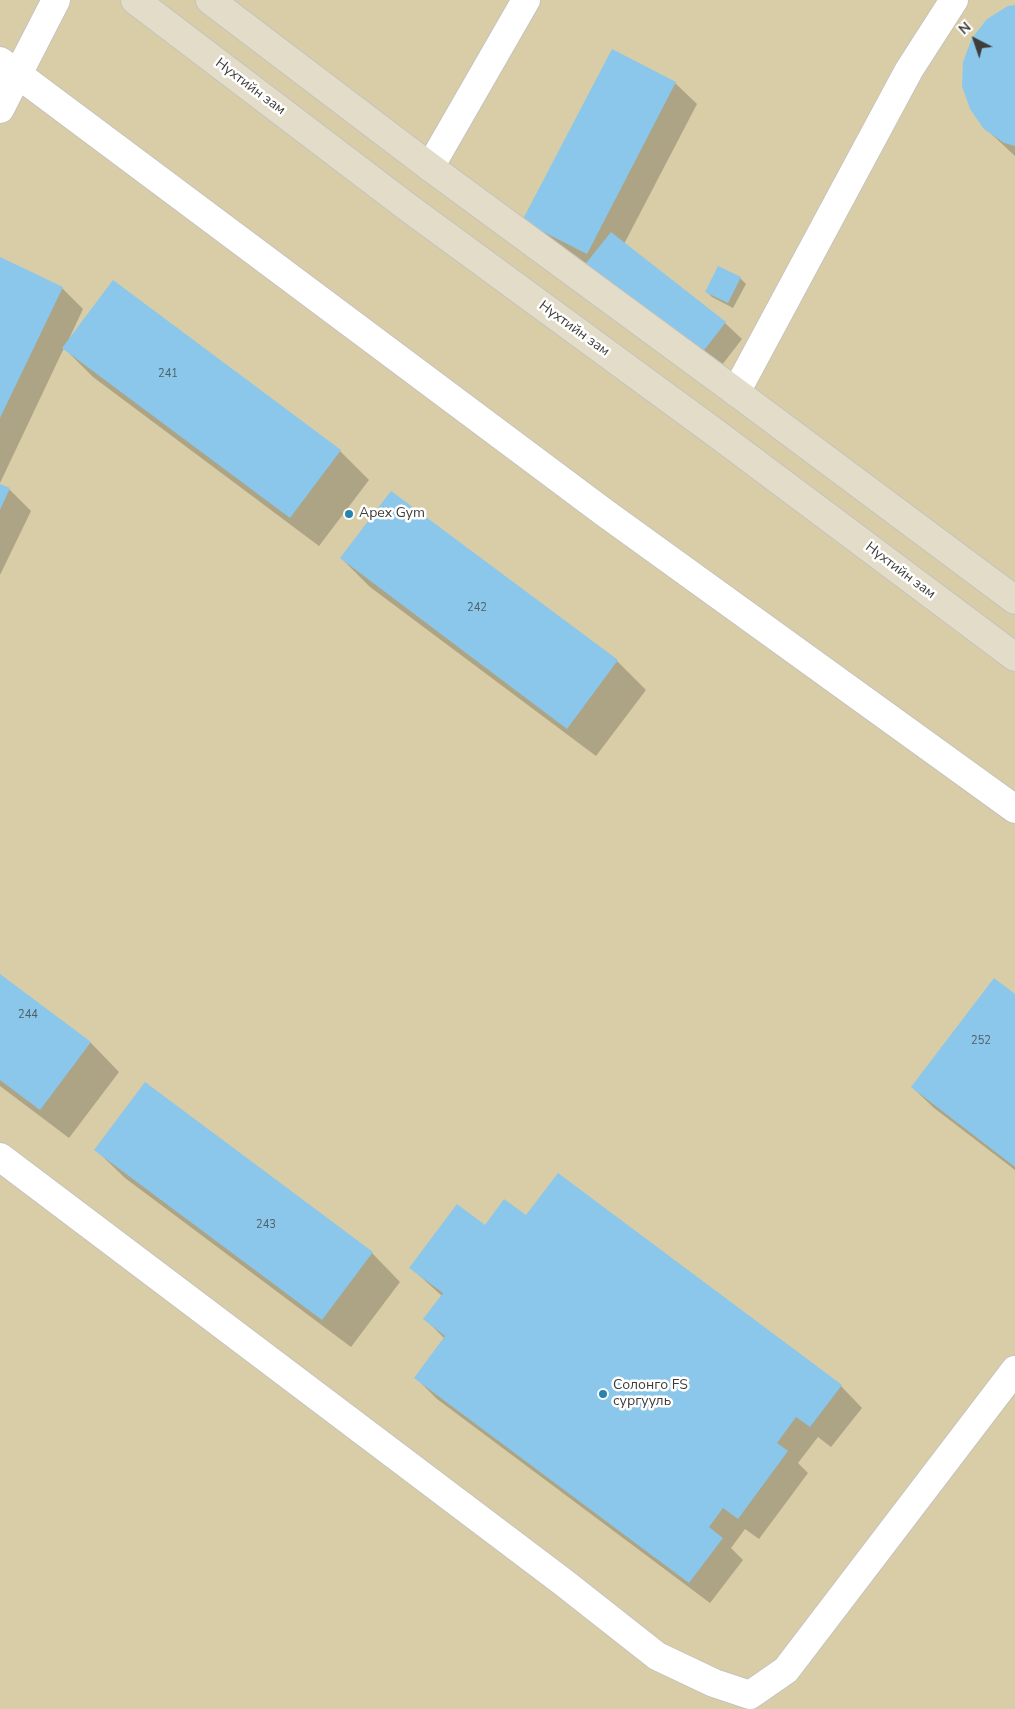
<!DOCTYPE html>
<meta charset="utf-8">
<style>
body{margin:0}
#map{position:relative;width:1015px;height:1709px;overflow:hidden;background:#fbf8f1;font-family:"Nunito Sans",sans-serif}
canvas{display:block}
.north{position:absolute;left:950px;top:15px;width:50px;height:50px;-webkit-text-stroke:4px #fff;paint-order:stroke;rotate:319deg;font-size:14px;font-weight:700;line-height:20px;text-align:center;color:#3d3c39}
.north::after{content:'';display:block;margin:auto;width:18px;height:22px;background:#3d3c39;clip-path:polygon(50% 0,100% 100%,50% 72%,0 100%)}
</style>
<div id="map">
<canvas width="1015" height="1709"></canvas>
<div class="north">N</div>
</div>
<script>
const ctx = document.querySelector('canvas').getContext('2d');
ctx.lineJoin = 'round';
function fillPath(path, color) {
  ctx.fillStyle = color;
  ctx.fill(path, 'evenodd');
}
function poly(rows) {
  const path = new Path2D();
  for (const r of rows) {
    path.moveTo(r[0], r[1]);
    for (let i = 2; i < r.length; i += 2) path.lineTo(r[i], r[i + 1]);
  }
  return path;
}
function trace(path, color, width, dash) {
  ctx.strokeStyle = color;
  ctx.lineWidth = width;
  ctx.lineCap = dash ? 'butt' : 'round';
  ctx.setLineDash(dash || []);
  ctx.stroke(path);
}
function write(font, color, halo, rows, align = 'center') {
  ctx.font = font + ' "Nunito Sans",sans-serif';
  ctx.lineWidth = 5;
  ctx.setLineDash([]);
  ctx.textBaseline = 'middle';
  ctx.strokeStyle = halo;
  ctx.fillStyle = color;
  for (const [text, x, y, turn = 0] of rows) {
    ctx.save();
    ctx.translate(x, y);
    ctx.rotate((+turn || 0) * Math.PI / 180);
    ctx.textAlign = isNaN(turn) ? turn : align;
    if (halo) ctx.strokeText(text, 0, 0);
    ctx.fillText(text, 0, 0);
    ctx.restore();
  }
}
const green = poly([
 [0,0,1015,0,1015,1709,0,1709]
]);
const shadow = poly([
 [1015,6,1015,156,985,128],
 [675,83,697,104,624,244,725,323,742,339,715,374,588,264,545,242,524,220],
 [0,258,62,288,83,309,68,341,340,451,369,480,319,546,93,377,64,348,0,483],
 [740,278,746,284,733,308,712,297,707,292],
 [0,485,10,490,31,511,0,575],
 [391,492,617,661,646,690,596,756,370,587,341,558],
 [0,976,91,1043,119,1072,69,1138,0,1086],
 [1015,996,1015,1170,934,1108,912,1087],
 [96,1150,372,1253,400,1282,351,1347,125,1178],
 [526,1217,841,1386,862,1408,831,1447,818,1437,798,1463,808,1473,759,1539,745,1529,731,1548,743,1560,710,1603,437,1399,416,1378,445,1339,425,1319,442,1296,411,1268,485,1227]
]);
const building = poly([
 [1015,5,1015,146,1004,143,984,129,970,109,962,86,963,62,972,38,987,19,1008,6],
 [612,49,676,82,587,254,522,221],
 [611,232,726,322,698,358,583,267],
 [0,257,63,287,0,418],
 [718,266,741,277,728,303,705,292],
 [113,280,341,450,290,518,62,348],
 [0,484,10,488,0,510],
 [391,491,618,660,567,729,340,558],
 [0,974,91,1042,40,1110,0,1080],
 [994,978,1015,994,1015,1167,911,1087],
 [145,1082,373,1252,322,1320,94,1150],
 [558,1173,842,1385,810,1427,796,1417,777,1443,788,1451,738,1519,723,1508,709,1527,723,1538,689,1583,414,1378,445,1336,423,1319,443,1293,409,1268,457,1204,485,1225,504,1199,526,1215]
]);
const street = poly([
 [0,61,605,513,1015,809],
 [0,109,56,0],
 [430,167,526,0],
 [736,392,909,70,954,0],
 [0,1157,563,1582,657,1656,714,1683,750,1695,786,1670,1015,1370]
]);
const secondary = poly([
 [135,0,410,209,717,434,1015,657],
 [210,0,430,167,736,392,1015,600]
]);
const markers = [
 [349,514,5,"#2584b0"],
 [603,1394,5,"#2584b0"]
];
const numberNames = [
 ["241",168,374],
 ["242",477,608],
 ["244",28,1015],
 ["252",981,1041],
 ["243",266,1225]
];
const streetNames = [
 ["Нүхтийн зам",250,87,37],
 ["Нүхтийн зам",574,329,36],
 ["Нүхтийн зам",900,571,37]
];
const poiNames = [
 ["Apex Gym",359,514],
 ["Солонго FS",613,1386],
 ["сургууль",613,1402]
];
fillPath(green, '#d9cda7');
fillPath(shadow, '#0003');
fillPath(building, '#8ac7ea');
trace(street, '#c5c3bc', 30);
trace(secondary, '#c5c3bc', 30);
trace(street, '#fff', 28);
trace(secondary, '#e2dcc8', 28);
for (const [x, y, r, color] of markers) {
  const dot = new Path2D();
  dot.arc(x, y, r, 0, 2 * Math.PI);
  ctx.fillStyle = color;
  ctx.fill(dot);
  trace(dot, '#fff', 2);
}
write('11px', '#505f65', null, numberNames);
write('14px', '#3d3c39', '#fff', streetNames);
write('14px', '#3d3c39', '#fff', poiNames, 'left');
</script>
